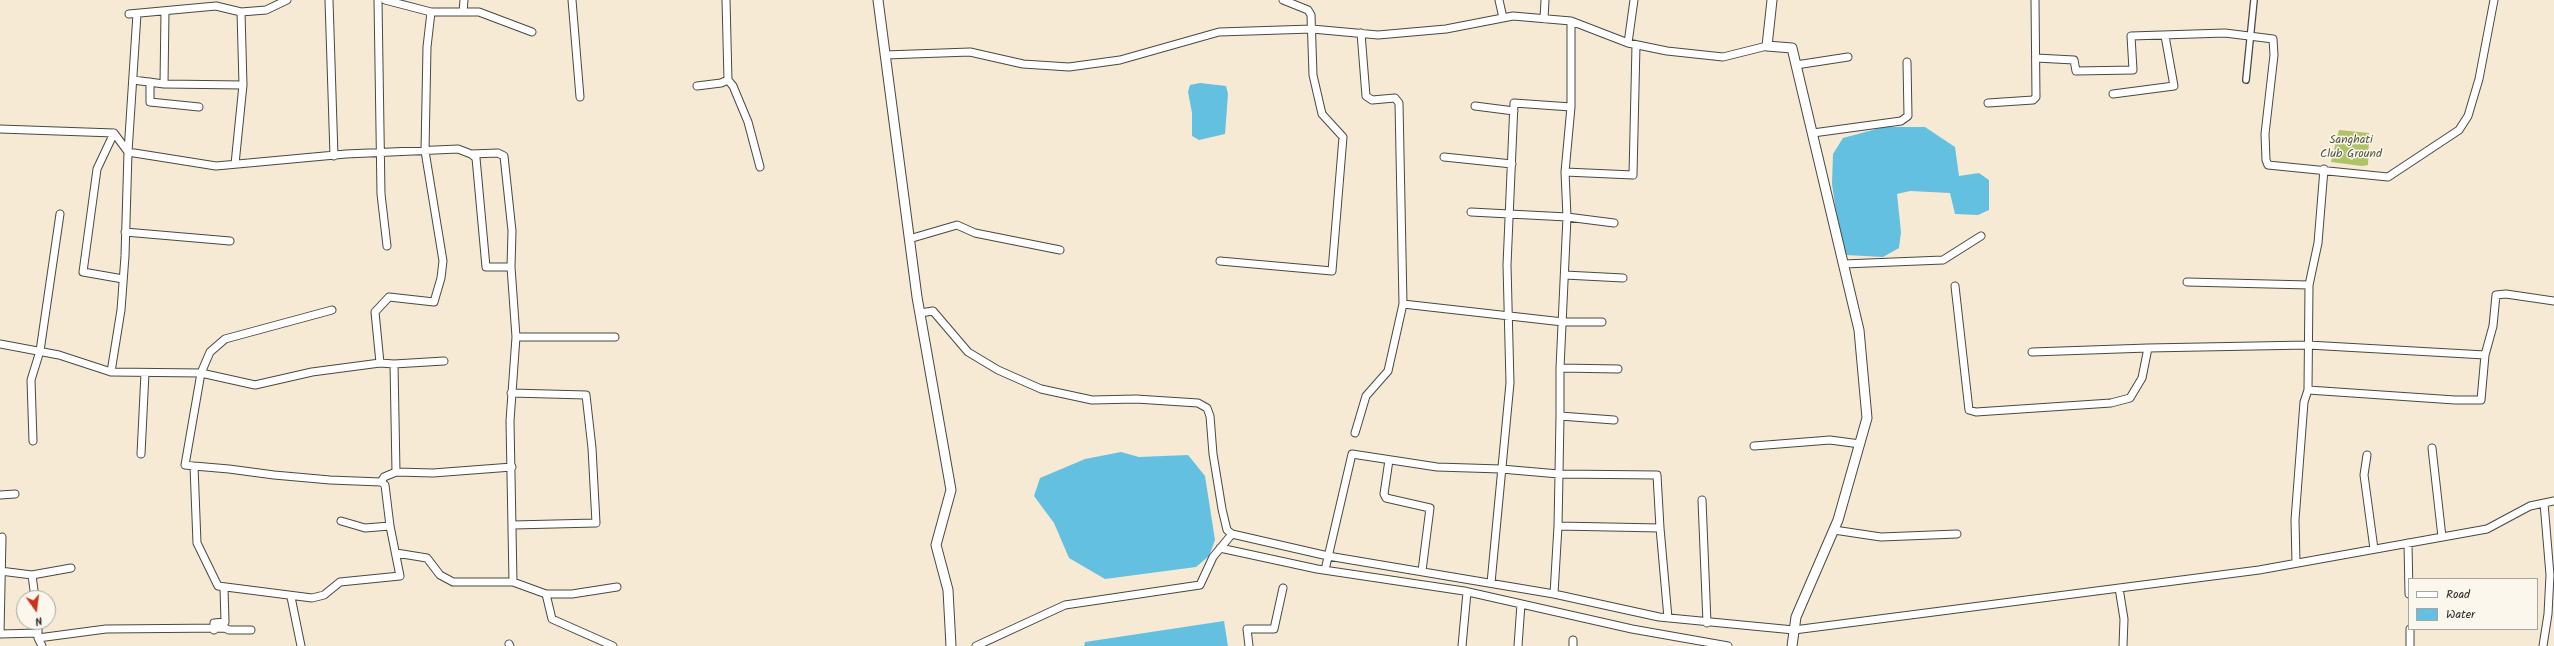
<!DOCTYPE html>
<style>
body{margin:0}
#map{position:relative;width:2554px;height:646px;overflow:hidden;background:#f6ead5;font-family:Kalam,sans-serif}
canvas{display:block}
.legend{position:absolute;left:2408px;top:578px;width:130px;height:52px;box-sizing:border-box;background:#fbf7ec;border:1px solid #a8a59f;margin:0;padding:5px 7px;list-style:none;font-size:12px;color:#2b2b2b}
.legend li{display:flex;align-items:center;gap:8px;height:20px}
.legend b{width:20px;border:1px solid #a8a59f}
.north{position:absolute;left:16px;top:590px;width:40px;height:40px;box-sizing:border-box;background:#fbf7ec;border:1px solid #a8a59f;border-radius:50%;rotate:166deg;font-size:11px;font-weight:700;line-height:16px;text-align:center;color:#2b2b2b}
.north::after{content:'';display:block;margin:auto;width:14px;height:18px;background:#c8321e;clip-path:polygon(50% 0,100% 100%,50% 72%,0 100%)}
</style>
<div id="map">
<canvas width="2554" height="646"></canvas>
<ul class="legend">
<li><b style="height:5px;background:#fff"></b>Road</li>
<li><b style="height:11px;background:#63c0e1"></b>Water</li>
</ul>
<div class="north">N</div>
</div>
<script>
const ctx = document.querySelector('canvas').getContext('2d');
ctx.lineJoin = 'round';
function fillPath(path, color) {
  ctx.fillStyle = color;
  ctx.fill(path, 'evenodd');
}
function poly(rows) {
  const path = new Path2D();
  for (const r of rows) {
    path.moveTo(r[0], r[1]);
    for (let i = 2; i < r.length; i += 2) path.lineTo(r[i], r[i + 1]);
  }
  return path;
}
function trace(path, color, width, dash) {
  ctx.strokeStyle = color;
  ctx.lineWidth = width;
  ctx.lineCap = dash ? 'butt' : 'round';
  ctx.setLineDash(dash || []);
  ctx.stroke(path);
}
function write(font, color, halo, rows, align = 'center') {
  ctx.font = font + ' Kalam,sans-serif';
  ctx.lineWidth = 3;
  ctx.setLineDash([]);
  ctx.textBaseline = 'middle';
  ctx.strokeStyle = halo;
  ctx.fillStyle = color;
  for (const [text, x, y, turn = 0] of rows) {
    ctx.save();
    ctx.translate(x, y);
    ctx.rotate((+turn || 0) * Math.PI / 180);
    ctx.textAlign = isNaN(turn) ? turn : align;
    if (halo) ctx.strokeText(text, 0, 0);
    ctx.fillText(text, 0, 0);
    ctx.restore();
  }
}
const green = poly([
 [2339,130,2369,133,2368,165,2362,166,2331,162]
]);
const water = poly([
 [1200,83,1226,86,1228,94,1225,134,1199,140,1192,136,1192,113,1188,92,1190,85],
 [1884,127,1925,127,1955,147,1959,176,1979,173,1989,180,1989,210,1978,215,1955,214,1950,193,1910,191,1897,194,1901,232,1899,248,1883,257,1846,255,1840,239,1832,184,1833,154,1843,138],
 [1121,452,1139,457,1188,455,1205,476,1215,540,1209,556,1196,567,1105,579,1069,558,1054,523,1034,496,1040,478,1085,459],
 [1224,621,1228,646,1084,646,1085,642]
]);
const pedestrian = poly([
 [2246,80,2254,0]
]);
const minor = poly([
 [329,0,334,156],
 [378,0,381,194,387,246],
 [385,0,431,12],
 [572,0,580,97],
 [726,0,728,80],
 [1499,0,1503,18],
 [241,12,266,10,287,0],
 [463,12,464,0],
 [129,14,216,6,241,12,243,85,235,164],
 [1544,19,1545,0],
 [1628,43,1634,0],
 [885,55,970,52,1023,64,1069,67,1120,60,1219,32,1312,29,1378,35,1446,29,1513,16,1571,21,1628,43,1667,51,1723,57,1767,46],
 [2036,58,2074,60,2076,71,2133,70,2131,36,2225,33,2273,39,2274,55,2265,134,2266,160,2268,165,2388,177,2459,130,2468,116,2479,79,2494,0],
 [1796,65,1848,57],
 [133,80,164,84,243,85],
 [150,82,150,102,199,107],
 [164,84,165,11],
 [697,86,721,83,728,80,733,86,748,122,760,167],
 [2113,94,2174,86,2165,36],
 [1988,103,2033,100,2036,97,2035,0],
 [1475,106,1514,111],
 [0,129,114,133,128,152,216,166,346,154,458,149,471,154,498,153,504,156,512,231,511,267,516,337,510,421,513,582],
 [114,133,97,169,83,272,123,279],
 [1813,133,1901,121,1908,116,1907,62],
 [471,154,476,158,486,267,511,267],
 [1444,157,1512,164],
 [1565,172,1633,175,1636,45],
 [1471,212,1567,217,1614,223],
 [125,232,230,241],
 [909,239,957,225,975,233,1060,250],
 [1220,261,1332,271,1343,137,1322,114,1313,75,1311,15,1308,10,1283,0],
 [1844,264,1943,260,1981,236],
 [1565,275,1623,278],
 [2187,282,2309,285],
 [1955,286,1969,410,1976,412,2111,403,2130,398,2142,378,2148,348,2308,345,2485,355],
 [1403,304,1563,322,1602,322],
 [332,310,225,339,210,352,201,373,255,385,312,372,380,363,394,364,444,361],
 [920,313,933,311,968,352,998,370,1041,389,1092,400,1136,399,1198,403,1207,408,1210,416,1213,454,1222,509,1227,530,1232,534,1328,556,1554,594],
 [516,337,615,337],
 [0,344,59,355,111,372,201,373,185,465,194,466,229,469,274,475,330,480,381,482,385,485,390,526,400,576,340,582,324,595,312,598,218,586,197,543,194,466],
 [2032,352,2148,348],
 [380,363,375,312,389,297,434,302,441,278,443,261,425,151,427,47,431,12,479,12,532,32],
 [394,364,396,472],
 [1560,368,1618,369],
 [111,372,121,310,125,256,128,152,137,14],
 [2308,390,2455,400,2481,400,2485,355,2493,326,2496,295,2506,294,2554,301],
 [511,393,586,395,592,448,596,523,513,525],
 [1560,416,1614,420],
 [1355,433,1366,396,1388,371,1403,304,1399,103,1395,98,1372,100,1366,96,1361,33],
 [33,441,31,380,40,351,60,214],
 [1754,446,1830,440,1860,444],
 [2432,448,2442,537],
 [141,454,145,373],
 [2367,455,2364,475,2374,549],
 [1389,460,1384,494,1386,498,1430,508,1422,571],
 [381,482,384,477,396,472,433,473,512,467],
 [0,495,15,494],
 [1702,500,1707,623],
 [341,521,365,528,390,526],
 [1558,526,1554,594,1659,617,1794,630,2259,570,2487,529,2530,506,2554,501],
 [1660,528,1668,618],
 [1834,530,1881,537,1957,534],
 [2,537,0,634,38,633],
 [2408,543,2409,594],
 [1220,548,1317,569,1464,591,1632,629,1728,646],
 [396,553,427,558,440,575,453,582,513,582,546,594],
 [2296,563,2295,520,2304,402,2308,390,2309,285,2318,243,2324,169],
 [1325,570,1352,454,1437,467,1501,469,1559,474,1657,475,1660,528,1558,526,1559,474,1560,416,1560,368,1567,217,1565,172,1571,107,1571,21],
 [0,571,32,575,35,598],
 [32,575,71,568],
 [1491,583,1510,383,1507,265,1514,103,1571,107],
 [2119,588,2124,619,2123,646],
 [291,597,301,646],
 [38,622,38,638,42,646],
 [2410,629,2410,646],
 [214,630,214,623,225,622,224,588],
 [38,638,106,629,225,628,229,630,251,630],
 [509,644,510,646],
 [613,646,552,619,546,594,572,594,617,587],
 [976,646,1065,605,1200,585,1213,557,1232,534],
 [1249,646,1247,629,1274,629,1283,588],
 [1462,646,1467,592],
 [1518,646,1521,604],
 [1573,646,1573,640],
 [2543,646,2548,614,2550,575,2544,503]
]);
const tertiary = poly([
 [878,0,917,297,951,490,936,545,948,590,951,646],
 [1772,0,1767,46,1792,48,1859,330,1867,418,1838,520,1796,617,1792,646]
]);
const parkNames = [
 ["Sanghati",2351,141],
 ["Club Ground",2351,155]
];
fillPath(green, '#aec266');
fillPath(water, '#63c0e1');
trace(pedestrian, '#494844', 8);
trace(minor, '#494844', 9);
trace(tertiary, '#494844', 11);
trace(pedestrian, '#fff', 5.5);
trace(minor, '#fff', 7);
trace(tertiary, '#fff', 9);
write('12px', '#52583d', '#fbf7ec', parkNames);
</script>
